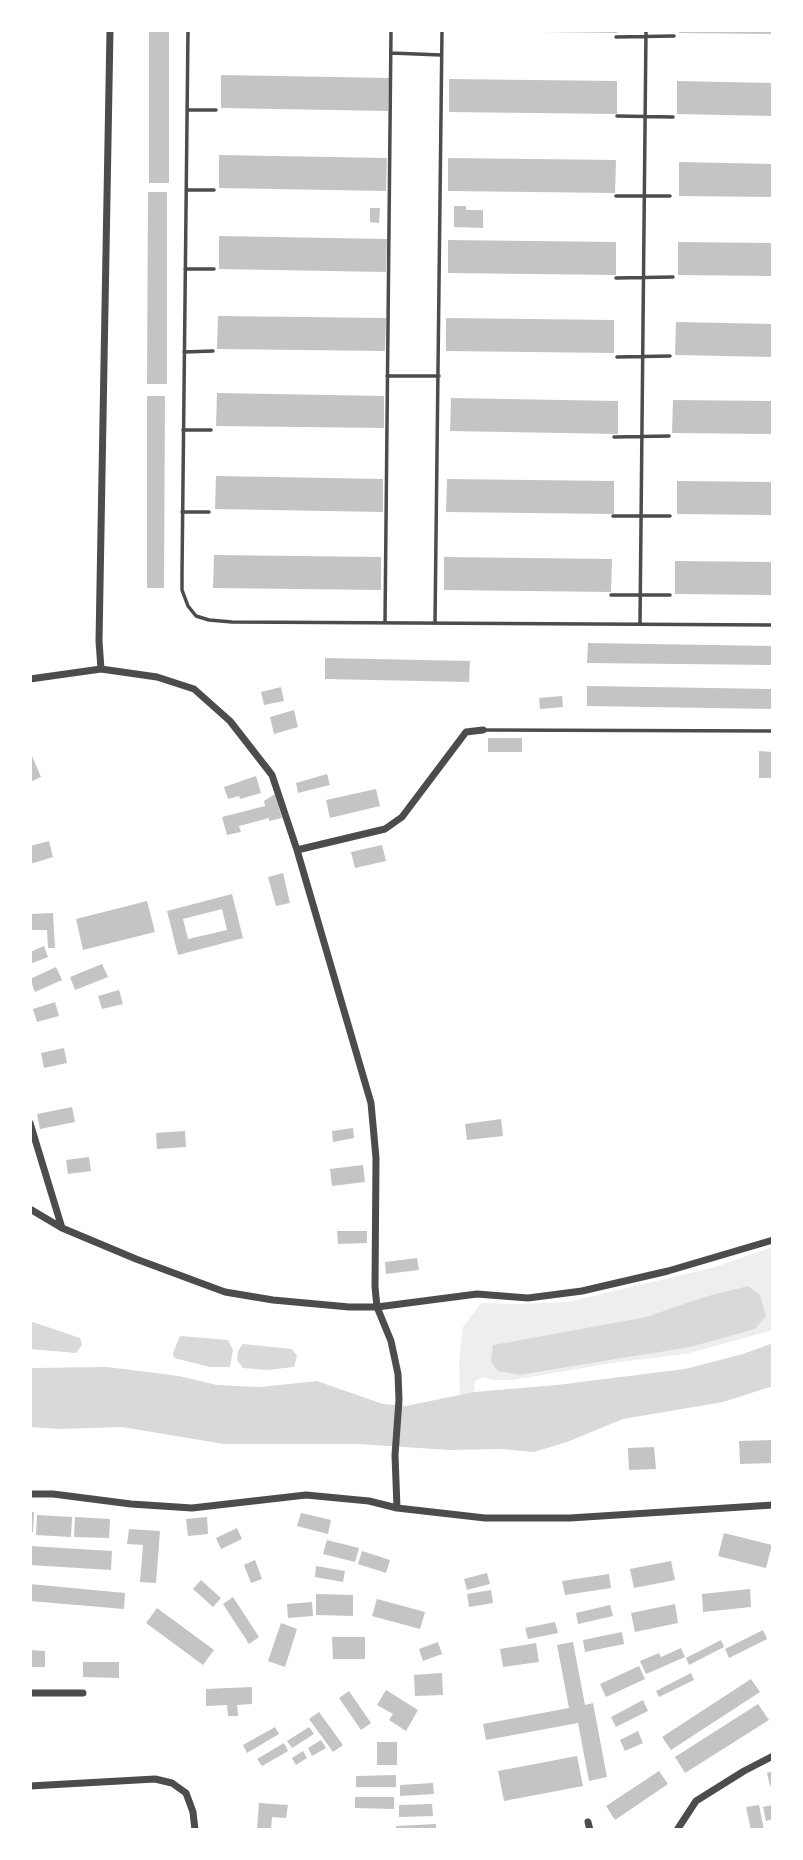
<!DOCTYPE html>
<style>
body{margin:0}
#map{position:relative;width:803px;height:1860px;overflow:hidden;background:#fff;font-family:"Public Sans",sans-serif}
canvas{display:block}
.frame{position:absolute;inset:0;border:32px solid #fff;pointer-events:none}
</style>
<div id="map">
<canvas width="803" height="1860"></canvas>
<div class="frame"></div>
</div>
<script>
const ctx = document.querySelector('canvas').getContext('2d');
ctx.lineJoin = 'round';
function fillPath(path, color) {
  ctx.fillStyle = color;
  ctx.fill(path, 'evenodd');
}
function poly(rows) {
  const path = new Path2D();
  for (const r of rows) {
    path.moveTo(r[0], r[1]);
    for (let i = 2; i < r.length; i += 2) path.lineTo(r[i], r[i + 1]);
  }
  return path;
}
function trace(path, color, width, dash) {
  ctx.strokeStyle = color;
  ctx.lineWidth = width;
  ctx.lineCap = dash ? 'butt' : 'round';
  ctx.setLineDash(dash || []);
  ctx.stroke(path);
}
const green = poly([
 [773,1247,773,1330,686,1354,612,1363,513,1380,493,1380,484,1377,475,1381,474,1392,460,1395,459,1363,463,1327,481,1303,516,1304,568,1302,715,1267],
 [748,1286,643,1355,520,1375,493,1345,646,1317,704,1297]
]);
const water = poly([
 [748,1286,760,1295,766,1316,755,1329,690,1347,520,1375,498,1371,491,1362,493,1345,646,1317,704,1297],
 [30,1321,80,1338,82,1345,76,1353,30,1349],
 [180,1336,228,1340,233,1350,230,1367,210,1367,174,1358,173,1353],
 [773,1343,773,1386,723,1402,623,1419,567,1442,534,1452,500,1449,449,1450,358,1444,224,1444,122,1427,60,1429,30,1427,30,1368,107,1367,179,1376,217,1385,260,1387,317,1381,383,1404,406,1406,474,1392,557,1385,685,1369,743,1354],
 [243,1344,292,1349,297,1356,294,1367,267,1370,243,1368,237,1360,238,1351]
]);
const building = poly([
 [149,30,169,30,169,183,149,183],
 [538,30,617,30,617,33,538,32],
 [679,30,773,30,773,34,679,33],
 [221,75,389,78,388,111,221,108],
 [449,79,617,81,617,114,449,112],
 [677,81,773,83,773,116,677,114],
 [219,155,387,158,386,191,219,188],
 [448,158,616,160,615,193,448,191],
 [679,162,773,164,773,197,679,196],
 [148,192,167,192,167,384,147,384],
 [454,206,466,206,466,210,483,210,483,228,454,227],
 [370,208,380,208,379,223,370,222],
 [219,236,387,239,386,272,219,269],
 [448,240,616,242,616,275,448,273],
 [678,242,773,243,773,276,678,275],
 [218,316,386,318,385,351,217,349],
 [446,318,614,320,614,353,446,351],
 [676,322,773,324,773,357,675,355],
 [217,393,384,396,384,428,216,426],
 [147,396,165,396,164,588,147,588],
 [451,398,618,401,618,434,450,431],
 [673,400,773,401,773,434,672,433],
 [216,476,383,479,383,512,215,509],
 [447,479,614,481,614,514,446,512],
 [677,481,773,482,773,515,677,514],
 [214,555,381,557,381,590,213,588],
 [444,557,612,559,611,592,444,590],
 [675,561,773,562,773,595,675,594],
 [588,643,773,646,773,665,587,663],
 [325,658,470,661,469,682,325,679],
 [587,686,773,689,773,709,587,706],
 [281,687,284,701,264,705,261,692],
 [562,696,563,707,540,709,539,698],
 [294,710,298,727,274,734,270,717],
 [488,738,522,738,522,752,488,752],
 [759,751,773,752,773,778,759,778],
 [32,756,41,777,30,782,30,757],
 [327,774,330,785,298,793,296,783],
 [256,776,261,793,240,799,239,796,228,799,224,787],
 [376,789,380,806,330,818,326,800],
 [275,794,282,818,269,821,269,818,239,826,241,832,227,835,222,817,265,806,264,801],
 [49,841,53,857,30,864,30,846],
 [382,845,386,861,355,868,351,852],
 [283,873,290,903,276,906,268,877],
 [232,894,243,938,178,955,167,911],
 [222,909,227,930,188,939,183,919],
 [147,901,155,932,83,950,76,919],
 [53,913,55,948,48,948,47,930,30,930,30,914],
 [44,946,48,957,30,964,30,952],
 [102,964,108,977,75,990,70,977],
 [56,967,62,980,35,992,30,979],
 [119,990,123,1004,102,1009,98,996],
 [55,1002,59,1016,37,1022,33,1009],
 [64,1048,67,1063,44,1068,41,1053],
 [72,1107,75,1122,40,1129,37,1114],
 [501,1119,503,1136,467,1140,465,1124],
 [353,1128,354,1138,333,1142,332,1131],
 [185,1131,186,1147,157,1149,156,1133],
 [89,1157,91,1171,68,1174,66,1160],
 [363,1165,365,1182,332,1186,330,1169],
 [337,1231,367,1231,367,1243,338,1244],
 [417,1258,419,1270,386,1274,385,1262],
 [773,1440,773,1463,740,1464,739,1441],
 [654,1447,656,1469,629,1470,628,1448],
 [30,1512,34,1512,33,1532,30,1532],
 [301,1513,331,1520,328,1534,297,1526],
 [37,1515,72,1517,71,1537,36,1535],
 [75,1517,110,1519,109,1538,74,1537],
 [207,1517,208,1534,188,1536,186,1519],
 [237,1528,242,1539,221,1549,216,1538],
 [129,1529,160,1531,156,1583,140,1582,143,1545,127,1544],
 [724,1533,772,1545,766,1568,718,1556],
 [327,1540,359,1548,355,1562,323,1554],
 [30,1546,112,1551,111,1570,30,1565],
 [362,1551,390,1560,386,1573,358,1564],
 [255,1560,262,1579,251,1583,244,1565],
 [671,1561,675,1580,634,1588,630,1569],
 [316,1566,345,1571,343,1582,315,1577],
 [487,1573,490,1584,467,1590,464,1579],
 [609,1574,611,1588,565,1595,562,1581],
 [201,1580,221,1598,213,1607,193,1589],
 [30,1584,125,1593,124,1609,30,1601],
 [750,1589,751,1607,703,1612,702,1594],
 [491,1590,493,1603,469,1607,467,1594],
 [316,1594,353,1595,353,1616,316,1615],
 [233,1597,259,1637,249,1644,223,1604],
 [377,1599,425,1612,420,1629,372,1616],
 [312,1602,313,1616,288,1618,287,1604],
 [675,1604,678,1623,635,1632,631,1613],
 [610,1605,613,1616,578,1624,576,1613],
 [157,1608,214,1650,203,1665,146,1623],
 [555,1622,558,1633,528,1639,525,1628],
 [281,1623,297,1629,285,1667,268,1661],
 [763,1630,767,1639,729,1658,725,1649],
 [622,1632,624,1644,585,1652,583,1640],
 [332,1637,365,1637,365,1659,333,1659],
 [721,1640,724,1647,689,1665,686,1658],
 [438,1642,442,1654,423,1661,419,1649],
 [573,1642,585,1705,593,1703,607,1777,589,1781,578,1723,486,1740,483,1724,569,1708,557,1645],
 [536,1643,539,1662,503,1667,500,1649],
 [681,1648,685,1657,646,1674,640,1661,659,1653,661,1657],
 [30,1650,45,1651,45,1667,30,1667],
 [83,1662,119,1662,119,1678,83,1677],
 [639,1666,645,1679,606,1697,600,1684],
 [442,1673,443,1695,415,1696,414,1675],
 [691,1673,694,1680,659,1697,656,1691],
 [751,1679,760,1692,671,1750,662,1737],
 [252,1687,252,1704,237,1705,238,1716,228,1716,227,1705,206,1706,206,1689],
 [386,1690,418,1710,406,1731,389,1720,393,1714,377,1705],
 [349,1691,371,1723,361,1730,339,1698],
 [643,1700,648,1711,616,1727,611,1717],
 [758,1704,769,1720,685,1773,675,1757],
 [319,1712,343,1745,333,1752,309,1719],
 [275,1727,279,1734,247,1753,243,1745],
 [309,1727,314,1734,292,1748,287,1741],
 [638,1731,643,1743,625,1751,620,1740],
 [321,1740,326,1748,312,1756,308,1748],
 [377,1742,397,1742,397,1765,377,1765],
 [284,1743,288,1751,262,1766,257,1759],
 [303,1751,307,1758,296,1765,292,1758],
 [577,1756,583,1786,504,1801,498,1771],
 [659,1771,668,1784,615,1820,606,1806],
 [773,1771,773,1785,770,1786,767,1773],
 [396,1775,396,1787,356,1787,356,1776],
 [433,1783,434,1794,400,1796,400,1785],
 [355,1797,394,1797,394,1809,355,1808],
 [259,1803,288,1805,286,1818,272,1817,271,1830,257,1829],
 [432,1804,433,1816,399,1817,399,1805],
 [759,1805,764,1830,751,1830,746,1807],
 [773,1805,773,1819,766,1821,763,1807],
 [436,1824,436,1830,396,1830,396,1826]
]);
const service = poly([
 [188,30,182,573,182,590,188,606,196,616,209,620,232,622,773,625],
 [200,30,216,30],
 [616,37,674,36],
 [391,53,441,55],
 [187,110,216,110],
 [617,116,673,117],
 [186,190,214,190],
 [616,196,670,196],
 [185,269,214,269],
 [616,278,673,277],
 [184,352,213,351],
 [617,357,670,356],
 [387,376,439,376],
 [183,430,211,430],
 [614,437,669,436],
 [182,512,209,512],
 [613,516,670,516],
 [611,595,670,595],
 [385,622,391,30],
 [435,622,442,30],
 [640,623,646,30],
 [485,730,773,731]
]);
const minor = poly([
 [101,669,99,641,110,30],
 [30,679,101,669,157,677,194,689,230,721,272,775,297,850],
 [30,1123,62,1228],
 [30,1209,62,1228,136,1259,225,1292,273,1300,349,1307,377,1307,477,1294,528,1298,582,1291,668,1271,773,1240],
 [30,1494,53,1494,131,1504,192,1508,306,1495,369,1501,397,1508,485,1518,570,1518,773,1505],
 [397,1508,395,1455,399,1400,398,1374,391,1341,377,1307,375,1287,376,1158,371,1103,297,850,385,829,402,817,466,732,483,730],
 [30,1693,83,1693],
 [30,1786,155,1779,172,1783,186,1793,193,1812,195,1830],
 [588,1822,590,1830],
 [677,1830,696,1801,744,1771,773,1756]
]);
fillPath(green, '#eee');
fillPath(water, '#d9d9d9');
fillPath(building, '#c4c4c4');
trace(service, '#4c4c4c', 3.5);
trace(minor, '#4c4c4c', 7);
</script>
